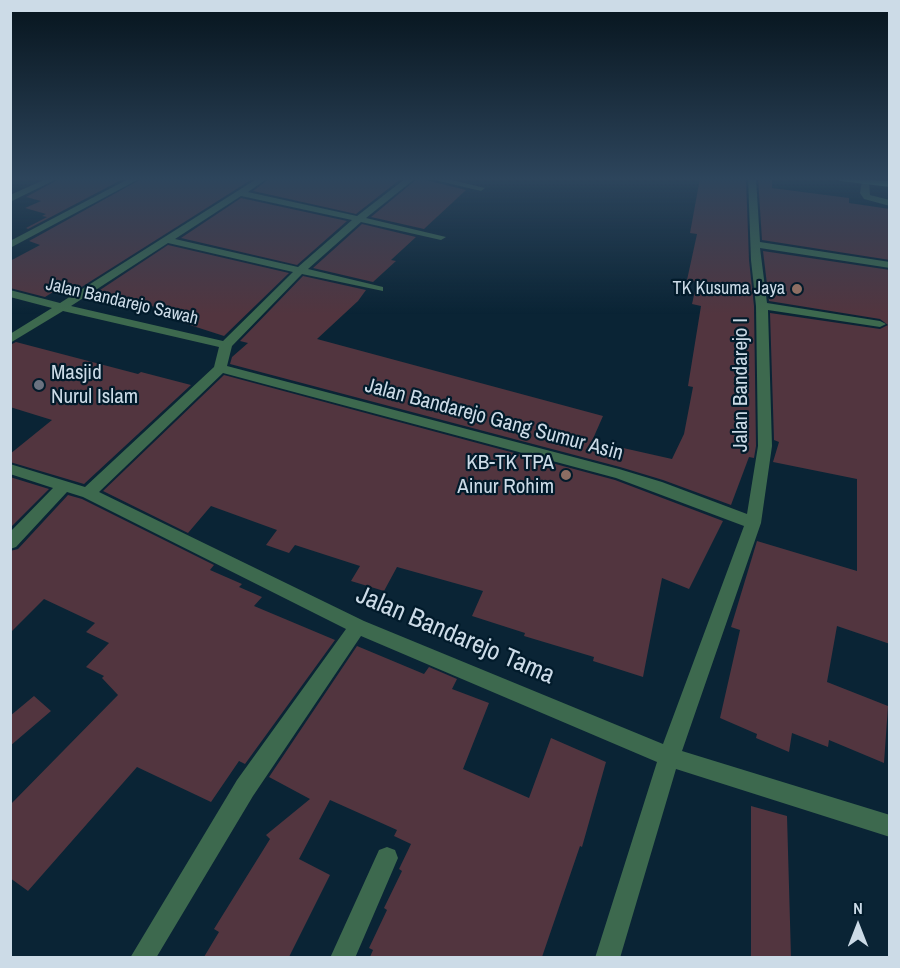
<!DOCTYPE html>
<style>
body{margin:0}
#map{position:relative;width:900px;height:968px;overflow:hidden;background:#0a2435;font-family:"Archivo Narrow",sans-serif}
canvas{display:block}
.frame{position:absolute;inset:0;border:12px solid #ccdbe7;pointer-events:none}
.north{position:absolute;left:828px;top:896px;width:60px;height:60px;-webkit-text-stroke:4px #021b2b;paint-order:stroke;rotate:0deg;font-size:16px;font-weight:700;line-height:24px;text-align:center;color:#ccdbe7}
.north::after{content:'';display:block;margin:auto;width:21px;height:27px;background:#ccdbe7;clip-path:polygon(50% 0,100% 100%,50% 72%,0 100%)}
</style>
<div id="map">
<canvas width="900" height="968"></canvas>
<div class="frame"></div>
<div class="north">N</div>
</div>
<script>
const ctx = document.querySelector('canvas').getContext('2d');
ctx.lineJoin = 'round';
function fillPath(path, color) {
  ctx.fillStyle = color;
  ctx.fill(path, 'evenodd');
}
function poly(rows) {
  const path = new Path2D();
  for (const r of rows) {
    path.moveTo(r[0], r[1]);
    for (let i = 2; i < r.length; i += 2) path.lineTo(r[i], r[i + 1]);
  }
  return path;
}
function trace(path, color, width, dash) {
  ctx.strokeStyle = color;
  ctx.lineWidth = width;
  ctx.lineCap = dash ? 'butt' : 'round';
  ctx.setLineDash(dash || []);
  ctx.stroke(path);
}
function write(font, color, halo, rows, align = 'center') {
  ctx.font = font + ' "Archivo Narrow",sans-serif';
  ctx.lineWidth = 4.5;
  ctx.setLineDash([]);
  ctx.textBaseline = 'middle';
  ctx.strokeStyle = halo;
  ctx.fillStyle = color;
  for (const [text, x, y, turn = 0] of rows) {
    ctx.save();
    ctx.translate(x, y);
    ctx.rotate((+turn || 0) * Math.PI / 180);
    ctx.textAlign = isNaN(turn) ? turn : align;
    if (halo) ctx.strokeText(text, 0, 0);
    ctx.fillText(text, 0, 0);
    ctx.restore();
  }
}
const building = poly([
 [61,178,125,178,28,229,26,228,47,217,42,216,46,214,25,208,41,201,26,197],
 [143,178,254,178,80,288,66,284,45,297,10,288,10,261,40,245,29,241],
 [270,178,402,178,356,214,253,191],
 [418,178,466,190,424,229,371,217],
 [700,178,746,178,749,260,754,306,756,446,754,458,749,457,731,505,663,480,620,467,230,364,232,357,248,343,240,341,303,276,366,290,358,301,317,339,603,416,592,441,672,459,684,434,693,387,688,386,701,306,692,304,697,282,687,280,697,234,690,233],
 [758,178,772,178,772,188,849,198,849,203,890,209,890,260,762,240],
 [241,198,347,221,297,265,181,238],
 [362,224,416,237,391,260,396,261,373,282,313,268],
 [168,245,289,273,224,336,165,317,168,315,155,311,159,308,97,292],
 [763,251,890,270,890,644,837,626,827,682,888,706,884,763,829,740,828,747,792,733,789,752,756,738,757,734,720,718,740,630,731,627,757,541,857,571,857,479,773,462,779,442,774,440,770,313,880,329,888,325,880,319,769,301],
 [16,342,138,374,141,372,191,385,84,484,10,462,10,454,52,420,10,407,10,345],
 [224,375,615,480,723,521,689,589,662,578,643,677,593,661,594,657,524,636,525,633,472,616,483,591,397,567,384,591,351,581,360,566,295,545,289,553,266,545,277,530,211,506,188,533,103,491],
 [10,477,49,489,10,528],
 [68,495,82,499,214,565,210,570,242,584,239,587,262,597,254,606,335,640,245,764,239,761,211,802,137,767,28,891,10,878,10,805,118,695,102,678,104,676,86,667,109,643,86,632,95,623,44,599,11,632,10,551,18,549],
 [357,646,424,674,429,667,457,679,452,689,489,703,463,769,529,798,551,738,606,762,582,847,580,846,542,957,370,957,373,950,369,948,387,910,384,908,402,871,399,869,411,844,394,836,397,830,330,800,299,859,330,875,289,957,204,957,219,932,214,929,270,839,266,835,310,799,269,777],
 [34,696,51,711,10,746,10,716],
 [751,806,787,816,791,957,751,957]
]);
const minor = poly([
 [48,178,59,178,10,202,10,195,48,178],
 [130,178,141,178,10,248,10,241,130,178],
 [258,178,268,178,248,192,357,216,406,178,416,178,366,218,446,237,441,240,361,222,308,269,383,287,383,291,302,274,232,346,227,366,619,469,662,482,747,514,758,446,756,306,751,260,748,178,756,178,760,242,890,262,890,268,760,248,767,303,880,321,886,324,880,327,768,310,772,446,761,523,682,751,890,815,890,837,676,769,620,958,595,958,657,762,361,636,253,796,156,958,130,958,237,780,346,629,83,497,67,492,16,547,10,549,10,532,53,488,10,474,10,464,85,487,214,367,219,347,63,311,10,343,10,334,52,308,10,297,10,290,60,303,258,178],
 [241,196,352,220,298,267,175,239,241,196],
 [168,243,293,272,223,341,71,306,168,243],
 [223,373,616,478,744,526,663,744,364,621,99,492,223,373],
 [426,178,444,178,485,188,481,191,426,178],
 [862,180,869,182,870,195,890,200,890,206,864,199,860,193,862,180],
 [387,847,395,850,398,858,355,958,330,958,379,850,387,847]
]);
const major = poly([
 [836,178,890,181,890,187,840,181,836,178]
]);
const markers = [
 [797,289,6,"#8d6e63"],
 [39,385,6,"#6b7280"],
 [566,475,6,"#8d6e63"]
];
const farPoinames = [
 ["TK Kusuma Jaya",785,289]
];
const farStreetnames = [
 ["Jalan Bandarejo Sawah",122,302,13]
];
const poiNames = [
 ["Masjid",51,373],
 ["Nurul Islam",51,397],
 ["KB-TK TPA",554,463,"right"],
 ["Ainur Rohim",554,487,"right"]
];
const streetNames = [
 ["Jalan Bandarejo I",741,385,-90],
 ["Jalan Bandarejo Gang Sumur Asin",494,420,15]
];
const nearStreetnames = [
 ["Jalan Bandarejo Tama",455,636,23]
];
fillPath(building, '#52353f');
fillPath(minor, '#3d694e');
fillPath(major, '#4eb078');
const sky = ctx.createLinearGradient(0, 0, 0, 314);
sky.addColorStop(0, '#06141d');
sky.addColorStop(0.57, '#2d455c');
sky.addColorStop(1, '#2d455c00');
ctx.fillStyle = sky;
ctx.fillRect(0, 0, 900, 314);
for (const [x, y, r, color] of markers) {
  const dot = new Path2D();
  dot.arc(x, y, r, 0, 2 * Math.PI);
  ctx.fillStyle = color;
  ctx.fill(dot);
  trace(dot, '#021b2b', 2);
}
write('18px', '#ccdbe7', '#021b2b', farPoinames, 'right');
write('18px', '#ccdbe7', '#021b2b', farStreetnames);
write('21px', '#ccdbe7', '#021b2b', poiNames, 'left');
write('21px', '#ccdbe7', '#021b2b', streetNames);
write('26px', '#ccdbe7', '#021b2b', nearStreetnames);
</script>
